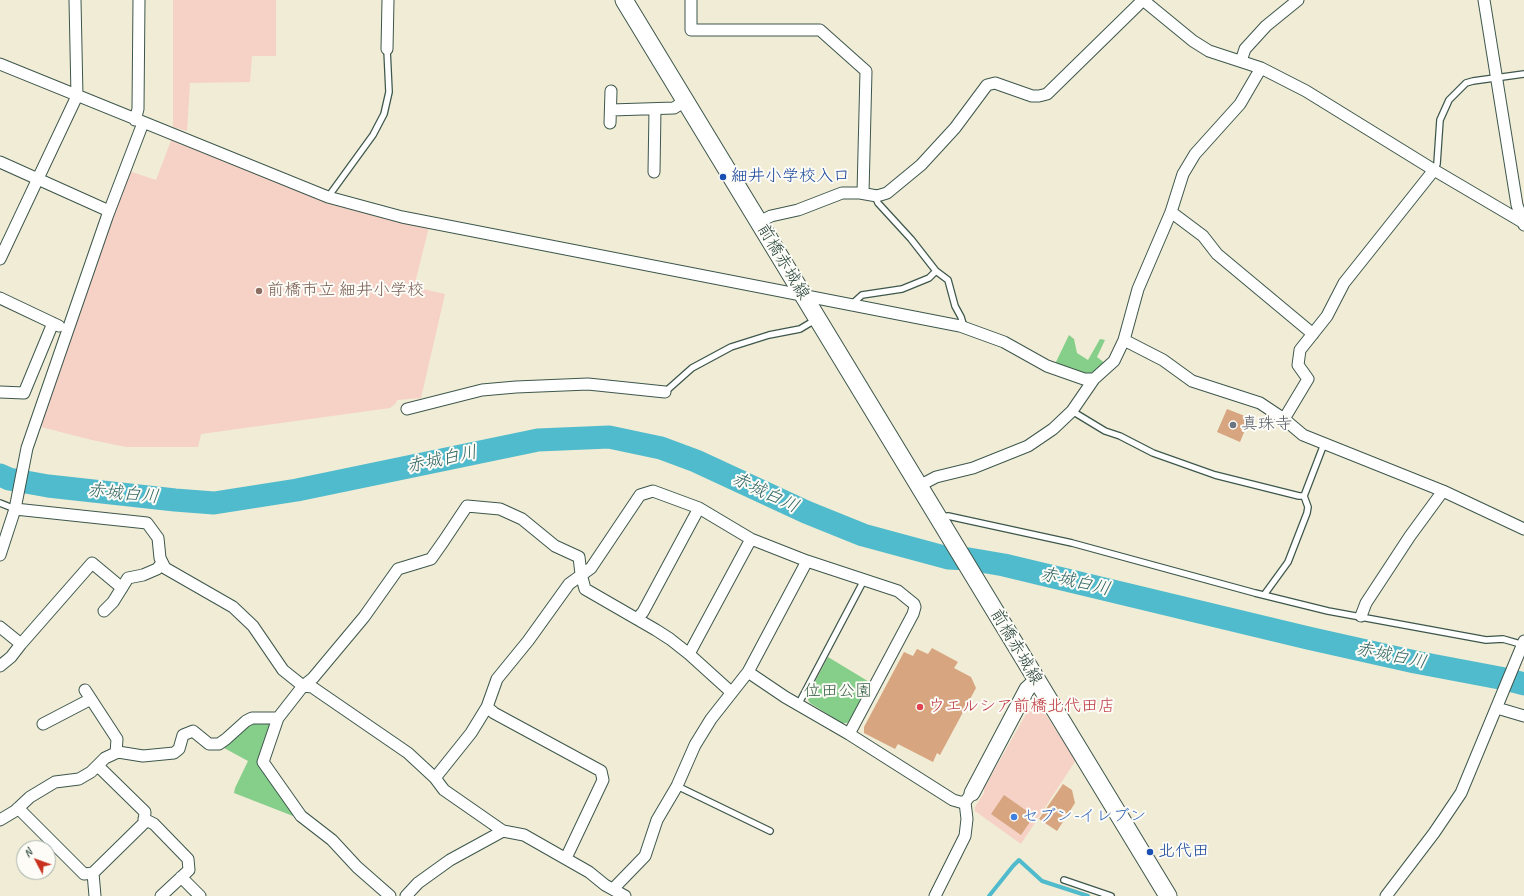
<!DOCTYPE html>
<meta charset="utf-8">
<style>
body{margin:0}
#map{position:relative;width:1524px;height:896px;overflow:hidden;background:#f0ecd5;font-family:Caveat,sans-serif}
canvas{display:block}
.north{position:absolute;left:16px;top:840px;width:40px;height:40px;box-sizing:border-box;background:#fdfcf7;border:1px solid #a4b0a9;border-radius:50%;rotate:311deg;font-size:11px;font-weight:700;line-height:16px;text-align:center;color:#1f3d34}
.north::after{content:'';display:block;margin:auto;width:14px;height:18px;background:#c8321e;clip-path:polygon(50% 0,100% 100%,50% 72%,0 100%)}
</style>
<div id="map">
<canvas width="1524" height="896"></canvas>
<div class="north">N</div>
</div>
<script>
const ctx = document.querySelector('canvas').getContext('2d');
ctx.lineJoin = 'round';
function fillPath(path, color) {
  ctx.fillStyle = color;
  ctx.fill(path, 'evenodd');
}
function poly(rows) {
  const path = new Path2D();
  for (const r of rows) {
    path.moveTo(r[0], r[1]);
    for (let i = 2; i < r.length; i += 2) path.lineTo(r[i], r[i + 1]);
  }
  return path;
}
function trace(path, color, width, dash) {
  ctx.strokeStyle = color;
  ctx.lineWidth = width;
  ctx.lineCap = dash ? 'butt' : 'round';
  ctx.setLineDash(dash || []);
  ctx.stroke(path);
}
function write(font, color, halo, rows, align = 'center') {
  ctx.font = font + ' Caveat,"Klee One",sans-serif';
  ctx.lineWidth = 4;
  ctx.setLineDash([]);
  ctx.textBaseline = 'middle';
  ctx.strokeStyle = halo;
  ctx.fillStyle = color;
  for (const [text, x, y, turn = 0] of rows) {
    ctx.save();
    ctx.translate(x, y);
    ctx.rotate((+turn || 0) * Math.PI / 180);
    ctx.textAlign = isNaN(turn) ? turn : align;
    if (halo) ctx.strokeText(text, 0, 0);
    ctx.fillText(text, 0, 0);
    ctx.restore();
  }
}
const built = poly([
 [173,0,276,0,276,56,252,56,250,82,190,83,187,131,173,127],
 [172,138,335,205,429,227,414,287,445,294,421,398,397,400,396,403,390,408,201,434,198,447,126,447,92,440,41,427,129,171,156,180],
 [1033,702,1038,703,1076,760,1021,844,975,811,975,807,984,793,984,788]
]);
const green = poly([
 [1069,335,1074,339,1077,353,1088,360,1100,339,1105,340,1097,357,1106,364,1090,374,1083,375,1054,366],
 [828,657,871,683,851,719,847,723,842,723,810,703,808,700,808,695],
 [275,722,259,763,293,811,293,816,234,793,235,788,248,761,224,748,246,727,255,723]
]);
const stream = poly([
 [989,896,1013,866,1019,860,1042,881,1088,896]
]);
const river = poly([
 [0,475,9,479,48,486,175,500,214,503,297,490,538,440,609,437,661,448,696,461,806,512,863,535,948,558,969,559,1004,565,1308,638,1415,662,1505,679,1524,684]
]);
const building = poly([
 [1227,409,1250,418,1240,442,1217,432],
 [932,648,958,662,954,668,971,677,976,688,940,755,937,753,933,762,898,744,895,749,864,733,864,727,904,652,913,656,917,649,928,654],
 [1063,784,1072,790,1075,803,1057,831,1039,819],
 [1004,795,1034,816,1021,835,991,814]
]);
const lane = poly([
 [1434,170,1437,164,1440,120,1449,100,1466,83,1473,81,1524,74],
 [875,196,878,203,911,239,936,271,948,280,955,306,961,317,964,327],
 [328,197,373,135,384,114,389,92,387,49],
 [851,305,862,295,902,289,929,278,936,271],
 [665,392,692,368,731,347,769,335,800,329,815,320],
 [1072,411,1105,431,1120,436,1153,453,1215,475,1299,496,1304,496],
 [0,503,15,509],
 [942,517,948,516,1072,543,1255,593,1328,611,1486,640,1503,639,1524,645],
 [1264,595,1288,562,1307,513,1308,507,1304,496,1324,444],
 [798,705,864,580],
 [677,786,770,831],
 [1064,880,1111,896]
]);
const street = poly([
 [691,0,691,30,820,30,866,71,863,193],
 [1143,0,1193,41,1209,51,1261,68,1306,91,1434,170,1524,223],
 [1484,0,1517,205,1524,225],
 [387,49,388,0],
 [1241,61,1245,49,1266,26,1298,0],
 [0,64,328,197,402,217,960,326,1004,342,1047,366,1084,379,1094,379,1114,361,1124,340,1138,289,1171,212,1183,174,1195,154,1240,104,1261,68],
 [611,110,674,108,685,101],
 [135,120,138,109,139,0],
 [610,123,611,91],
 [0,162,109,211],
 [654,172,655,109],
 [1171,212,1203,236,1217,254,1313,334],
 [759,222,771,216,798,210,842,193,860,193,877,196,887,193,921,165,955,128,987,85,995,83,1032,96,1039,96,1047,94,1143,0],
 [0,259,77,96,75,0],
 [0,298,59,326],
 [1124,340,1163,360,1192,381,1260,403,1284,419,1303,435,1443,491,1524,529],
 [0,392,24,393,53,323],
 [407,409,482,390,516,387,588,384,665,392],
 [1284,419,1308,379,1298,365,1300,350,1327,316,1344,283,1434,170],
 [919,486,936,477,973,468,1028,446,1053,429,1072,411,1094,379],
 [15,509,147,523,158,538,160,558,165,568,233,607,253,626,283,670,303,686,312,687,408,753,435,778,444,790,503,831,524,835,589,872,605,885,625,896],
 [0,555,15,509,27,448,107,217,143,123],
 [104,611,113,602,128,578,143,575,157,569,162,563],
 [1361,616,1366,603,1410,536,1443,491],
 [637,619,643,612,699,508],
 [0,627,21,644],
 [689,654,751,539],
 [0,666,11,657,21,644,92,563,122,588],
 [748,672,785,697,849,734,953,800,960,802,965,802,972,793],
 [85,690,117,739,116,753],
 [487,707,494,713,601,771,603,780,566,858],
 [1497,708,1524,716],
 [43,724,91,699],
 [435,778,471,733,487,707,497,679,528,641,569,584,591,568,640,495,653,491,699,508,751,539,807,561],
 [18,808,84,874,93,873,144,823,145,812,98,766],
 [144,819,154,824,188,859,189,870,161,896],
 [0,820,15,811,30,797,55,782,79,779,91,772,105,758,118,752,143,756,174,753,179,749,183,735,193,731,209,744,219,744,226,739,246,721,252,718,278,718],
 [93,873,95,896],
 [181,877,200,896],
 [613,889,645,856,657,820,677,786,695,745,711,719,748,672,807,561,898,591,914,604,915,607,913,614,849,734],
 [390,896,357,867,332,840,301,816,263,762,278,718,303,686,313,678,364,617,398,569,431,559,443,542,467,506,500,509,522,519,555,546,579,557,581,574,585,589,656,630,670,639,689,654,731,692],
 [406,896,418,883,450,860,503,831],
 [935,896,965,836,967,819,965,802],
 [1386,896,1434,833,1461,793,1524,641]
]);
const secondary = poly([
 [972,793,1027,689,1037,680]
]);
const primary = poly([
 [624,0,1168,896]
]);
const markers = [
 [723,177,4,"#1a4fb4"],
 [259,291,4,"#8d6e63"],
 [1233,425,4,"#6b7280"],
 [920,707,4,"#e0444e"],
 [1014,817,4,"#3f7fe0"],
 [1150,852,4,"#1a4fb4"]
];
const transitNames = [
 ["細井小学校入口",731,177],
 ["北代田",1158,852]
];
const streetNames = [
 ["前橋赤城線",783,262,59],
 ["前橋赤城線",1016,647,59]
];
const educationNames = [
 ["前橋市立 細井小学校",267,291]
];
const worshipNames = [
 ["真珠寺",1241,425]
];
const parkNames = [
 ["位田公園",838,692]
];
const healthNames = [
 ["ウエルシア前橋北代田店",928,707]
];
const shopNames = [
 ["セブン-イレブン",1022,817]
];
const waterNames = [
 ["赤城白川",442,460,-12],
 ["赤城白川",765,493,25],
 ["赤城白川",123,494,6],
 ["赤城白川",1075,582,13],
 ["赤城白川",1391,656,12]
];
fillPath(built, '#f6d1c6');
fillPath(green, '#86cf8b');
trace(stream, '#50bbcc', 4);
trace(river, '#50bbcc', 23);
fillPath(building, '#d7a57f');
trace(lane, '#3e574c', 8);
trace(street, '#3e574c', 13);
trace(secondary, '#3e574c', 17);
trace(primary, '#3e574c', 19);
trace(lane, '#fff', 5.5);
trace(street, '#fff', 11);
trace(secondary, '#fff', 15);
trace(primary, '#fff', 17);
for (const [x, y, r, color] of markers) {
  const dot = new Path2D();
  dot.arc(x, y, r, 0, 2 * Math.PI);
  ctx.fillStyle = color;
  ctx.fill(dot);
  trace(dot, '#fdfcf7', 1.5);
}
write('17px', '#164399', '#fdfcf7', transitNames, 'left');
write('17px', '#1f3d34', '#fdfcf7', streetNames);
write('17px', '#785e54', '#fdfcf7', educationNames, 'left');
write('17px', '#5b616d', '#fdfcf7', worshipNames, 'left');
write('17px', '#39624a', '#fdfcf7', parkNames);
write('17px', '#be3a42', '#fdfcf7', healthNames, 'left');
write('17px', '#366cbe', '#fdfcf7', shopNames, 'left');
write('italic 18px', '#2e6362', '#fdfcf7', waterNames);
</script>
